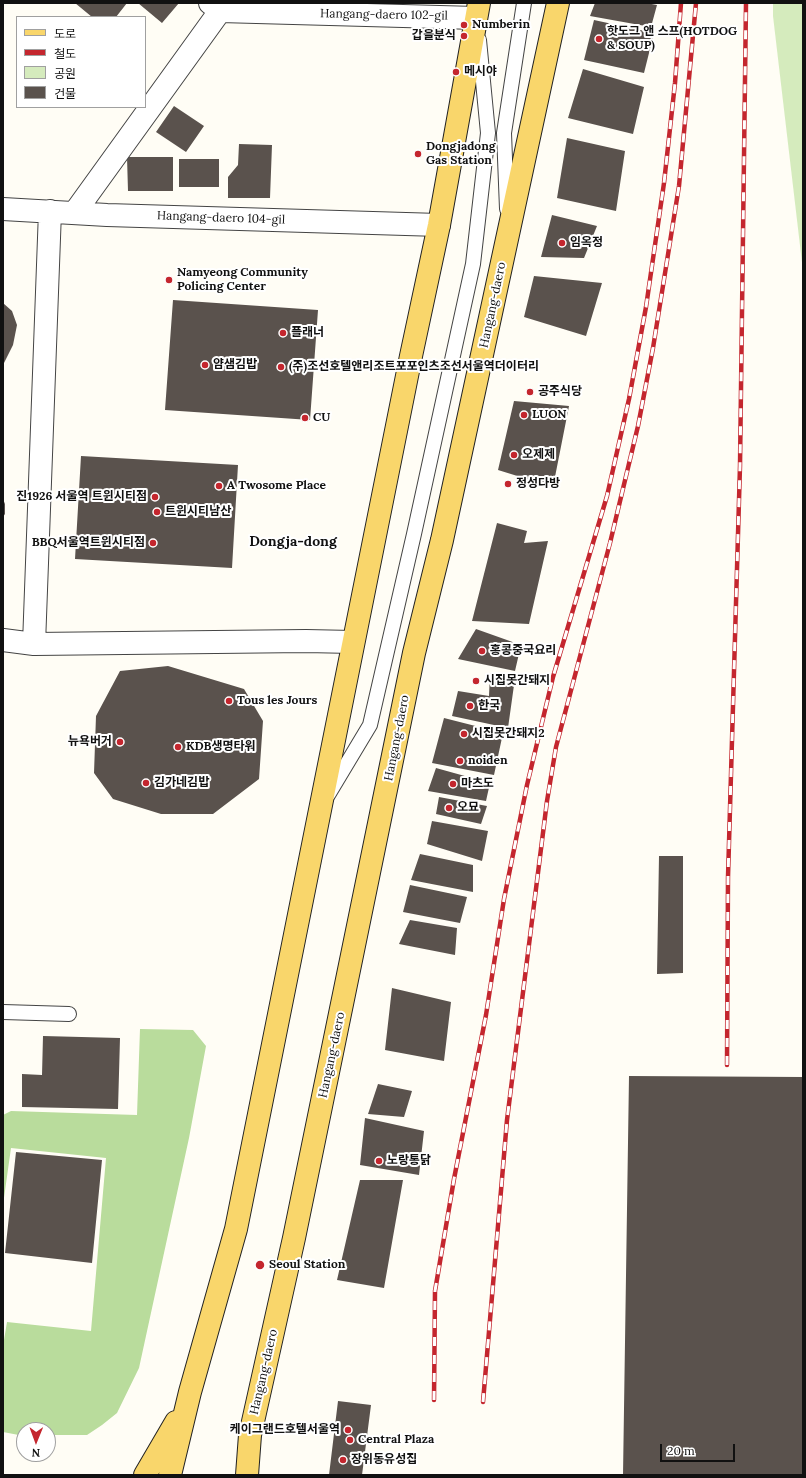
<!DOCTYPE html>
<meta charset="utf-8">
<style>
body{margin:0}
#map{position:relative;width:806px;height:1478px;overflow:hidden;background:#fffdf5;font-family:Lora,"Noto Sans KR",serif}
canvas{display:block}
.frame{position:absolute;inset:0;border:4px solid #111;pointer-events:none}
.legend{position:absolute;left:16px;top:16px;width:130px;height:92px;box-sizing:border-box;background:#fff;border:1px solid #a0a0a0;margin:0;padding:5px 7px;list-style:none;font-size:12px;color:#111}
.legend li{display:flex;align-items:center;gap:8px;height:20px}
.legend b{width:20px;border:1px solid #a0a0a0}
.north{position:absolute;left:16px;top:1422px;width:40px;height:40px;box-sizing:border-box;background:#fff;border:1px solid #a0a0a0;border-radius:50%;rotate:181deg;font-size:11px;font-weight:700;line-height:16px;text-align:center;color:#111}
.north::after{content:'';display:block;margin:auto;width:14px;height:18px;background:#c4262e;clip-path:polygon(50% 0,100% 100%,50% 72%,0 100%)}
.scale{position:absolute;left:660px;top:1444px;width:75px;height:18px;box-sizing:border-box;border:2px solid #111;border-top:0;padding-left:5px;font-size:12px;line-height:14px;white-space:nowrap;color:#111;-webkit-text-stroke:3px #fff;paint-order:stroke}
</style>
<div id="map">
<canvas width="806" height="1478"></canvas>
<div class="frame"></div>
<ul class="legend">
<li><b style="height:5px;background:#f9d66b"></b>도로</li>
<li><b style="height:5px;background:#c4262e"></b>철도</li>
<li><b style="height:11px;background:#d5ebbd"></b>공원</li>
<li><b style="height:11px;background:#5a524d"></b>건물</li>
</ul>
<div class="north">N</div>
<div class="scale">20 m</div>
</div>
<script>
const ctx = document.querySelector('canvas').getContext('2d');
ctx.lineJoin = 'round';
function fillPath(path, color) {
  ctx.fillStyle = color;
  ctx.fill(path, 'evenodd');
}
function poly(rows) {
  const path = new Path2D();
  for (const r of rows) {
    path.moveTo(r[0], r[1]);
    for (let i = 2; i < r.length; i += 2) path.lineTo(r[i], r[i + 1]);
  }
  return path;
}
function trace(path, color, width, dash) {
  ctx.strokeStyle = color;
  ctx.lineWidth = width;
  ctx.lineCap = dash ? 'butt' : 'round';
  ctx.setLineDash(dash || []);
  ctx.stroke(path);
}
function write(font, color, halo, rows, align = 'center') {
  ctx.font = font + ' Lora,"Noto Sans KR",serif';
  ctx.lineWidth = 4;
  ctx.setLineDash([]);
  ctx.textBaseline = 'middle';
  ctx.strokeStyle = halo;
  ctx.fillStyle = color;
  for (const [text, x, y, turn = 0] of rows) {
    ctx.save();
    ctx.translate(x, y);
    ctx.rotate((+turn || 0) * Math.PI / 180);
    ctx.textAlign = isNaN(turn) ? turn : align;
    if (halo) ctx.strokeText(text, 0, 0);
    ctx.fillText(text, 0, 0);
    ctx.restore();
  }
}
const green = poly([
 [773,3,803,3,803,271,773,16]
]);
const forest = poly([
 [140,1029,193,1030,206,1046,189,1138,139,1368,117,1413,102,1425,87,1435,48,1435,48,1430,24,1430,24,1436,3,1432,3,1346,7,1322,91,1331,106,1158,11,1148,3,1205,3,1115,11,1111,137,1115]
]);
const building = poly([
 [75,3,127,3,116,17,92,17],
 [138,3,179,3,162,23],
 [595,3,646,3,657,5,651,27,590,16],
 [594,20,654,33,644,73,584,60],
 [583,69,644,87,633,134,568,118],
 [174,106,204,126,186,152,156,132],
 [567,138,625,151,616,211,557,198],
 [239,144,272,145,270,198,228,198,228,177,238,165],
 [127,157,173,157,173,191,128,191],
 [179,159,219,159,219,187,179,187],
 [552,215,597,226,584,258,541,257],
 [534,276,602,283,586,336,524,317],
 [173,300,318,310,310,420,165,410],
 [3,303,12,311,17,325,13,345,3,365],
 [514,401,569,406,553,487,498,470],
 [81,456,238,465,232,568,75,559],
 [3,499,5,504,5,514,3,517],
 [497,523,527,531,524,543,548,541,529,624,472,621],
 [476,629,521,645,515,671,458,659],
 [168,666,244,689,263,721,259,779,213,814,161,814,113,799,94,773,96,716,120,671],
 [490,673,515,678,508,728,452,716,458,691,489,696],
 [444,718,503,733,494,775,432,763],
 [436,768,490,783,486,801,428,791],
 [439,797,487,806,481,824,436,814],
 [432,821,488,831,482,861,427,844],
 [420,854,473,865,473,892,411,880],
 [659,856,683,856,683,973,657,974],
 [410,885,467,897,460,923,403,912],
 [410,920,457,928,455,955,399,944],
 [392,988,451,1002,444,1061,385,1050],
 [43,1036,120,1038,118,1109,22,1107,22,1074,42,1075],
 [629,1076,803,1077,803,1475,623,1475],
 [378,1084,412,1091,404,1117,368,1114],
 [365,1118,424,1131,419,1175,360,1165],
 [16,1152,102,1160,92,1263,5,1253],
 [360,1180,403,1180,384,1288,337,1280],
 [338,1401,371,1405,362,1475,329,1475]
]);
const service = poly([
 [507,209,504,133,524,3],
 [328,795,370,725,414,534,473,264,488,133,479,40],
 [3,1012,69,1014]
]);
const minor = poly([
 [210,3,220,11,476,18],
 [3,209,107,215,439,225],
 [75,212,220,11],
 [3,640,34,644,306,641,353,642],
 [34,644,50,211]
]);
const primary = poly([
 [145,1475,176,1422],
 [170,1475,190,1392,236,1229,411,356,439,225,479,3],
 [247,1475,250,1435,294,1238,414,653,442,540,558,3]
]);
const rail = poly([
 [727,1065,728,877,740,466,746,3],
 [434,1400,435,1291,454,1179,486,1015,504,899,527,785,553,677,607,496,629,399,646,307,664,183,675,83,681,3],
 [483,1402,507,1120,547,801,556,747,610,543,638,426,653,348,679,186,696,3]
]);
const markers = [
 [464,25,4,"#c4262e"],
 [464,36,4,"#c4262e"],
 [599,39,4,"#c4262e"],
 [456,72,4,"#c4262e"],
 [418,154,4,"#c4262e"],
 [562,243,4,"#c4262e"],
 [169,280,4,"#c4262e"],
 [283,333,4,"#c4262e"],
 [205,365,4,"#c4262e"],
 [281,367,4,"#c4262e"],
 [530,392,4,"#c4262e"],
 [524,415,4,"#c4262e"],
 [305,418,4,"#c4262e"],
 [514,455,4,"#c4262e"],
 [508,484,4,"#c4262e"],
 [219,486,4,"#c4262e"],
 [155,497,4,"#c4262e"],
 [157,512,4,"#c4262e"],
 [153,543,4,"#c4262e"],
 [482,651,4,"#c4262e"],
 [476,681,4,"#c4262e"],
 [229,701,4,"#c4262e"],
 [470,706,4,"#c4262e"],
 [464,734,4,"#c4262e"],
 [120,742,4,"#c4262e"],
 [178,747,4,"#c4262e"],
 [460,761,4,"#c4262e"],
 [146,783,4,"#c4262e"],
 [453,784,4,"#c4262e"],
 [449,808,4,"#c4262e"],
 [379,1161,4,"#c4262e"],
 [260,1265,5,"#c4262e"],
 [348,1430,4,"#c4262e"],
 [350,1440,4,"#c4262e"],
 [343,1460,4,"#c4262e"]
];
const streetNames = [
 ["Hangang-daero 102-gil",384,15,1],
 ["Hangang-daero 104-gil",221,218,2],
 ["Hangang-daero",493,305,-78],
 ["Hangang-daero",397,738,-79],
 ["Hangang-daero",332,1055,-78],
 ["Hangang-daero",264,1372,-77]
];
const poiNames = [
 ["Numberin",472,25],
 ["핫도그 앤 스프(HOTDOG",607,32],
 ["& SOUP)",607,46],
 ["갑을분식",456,36,"right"],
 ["메시야",464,72],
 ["Dongjadong",426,147],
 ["Gas Station",426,161],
 ["임옥정",570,243],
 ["Namyeong Community",177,273],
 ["Policing Center",177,287],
 ["플래너",291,333],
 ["얌샘김밥",213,365],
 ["(주)조선호텔앤리조트포포인츠조선서울역더이터리",289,367],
 ["공주식당",538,392],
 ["LUON",532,415],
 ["CU",313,418],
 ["오제제",522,455],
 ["정성다방",516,484],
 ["A Twosome Place",227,486],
 ["진1926 서울역 트윈시티점",147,497,"right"],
 ["트윈시티남산",165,512],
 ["BBQ서울역트윈시티점",145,543,"right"],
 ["홍콩중국요리",490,651],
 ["시집못간돼지",484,681],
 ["Tous les Jours",237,701],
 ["한국",478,706],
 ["시집못간돼지2",472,734],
 ["뉴욕버거",112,742,"right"],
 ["KDB생명타워",186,747],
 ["noiden",468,761],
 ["김가네김밥",154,783],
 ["마츠도",461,784],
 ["오묘",457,808],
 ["노랑통닭",387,1161],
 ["Seoul Station",269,1265],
 ["케이그랜드호텔서울역",340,1430,"right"],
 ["Central Plaza",358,1440],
 ["장위동유성집",351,1460]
];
const quarterNames = [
 ["Dongja-dong",293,542]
];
fillPath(green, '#d5ebbd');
fillPath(forest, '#b9dc9c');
fillPath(building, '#5a524d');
trace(service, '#444', 16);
trace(minor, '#444', 24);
trace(primary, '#222', 24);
trace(service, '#fff', 14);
trace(minor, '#fff', 22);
trace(primary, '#f9d66b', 22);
trace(rail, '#c4262e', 4.5);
trace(rail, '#fff', 3, [9]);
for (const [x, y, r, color] of markers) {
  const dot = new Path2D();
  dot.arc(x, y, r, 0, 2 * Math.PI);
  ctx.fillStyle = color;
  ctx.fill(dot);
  trace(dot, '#fff', 1.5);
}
write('12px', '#111', '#fff', streetNames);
write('bold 12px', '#111', '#fff', poiNames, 'left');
write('bold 14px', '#111', '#fff', quarterNames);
</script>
